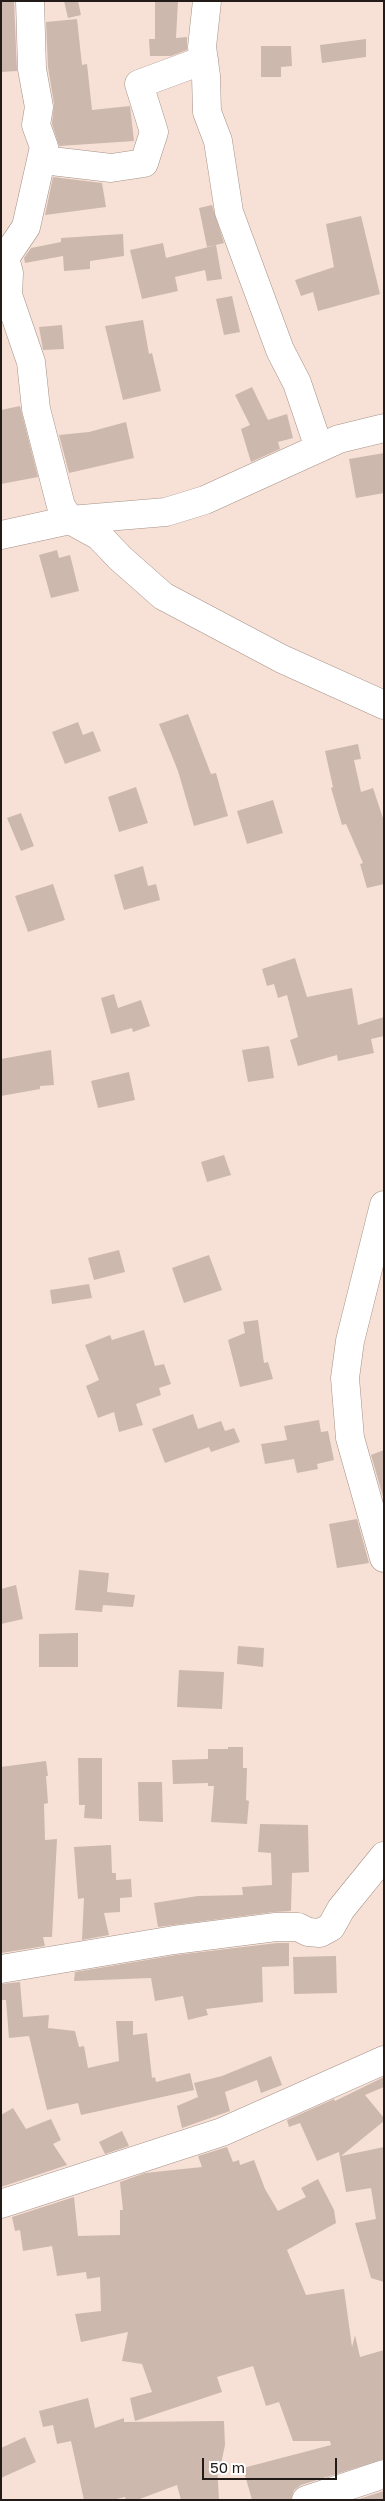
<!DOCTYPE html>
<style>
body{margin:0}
#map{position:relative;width:385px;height:2501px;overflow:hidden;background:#f7e1d7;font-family:"Golos Text",sans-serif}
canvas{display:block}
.frame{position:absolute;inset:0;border:2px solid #221b17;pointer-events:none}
.scale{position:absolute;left:202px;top:2458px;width:135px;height:22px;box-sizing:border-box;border:2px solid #221b17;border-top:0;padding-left:6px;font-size:15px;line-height:18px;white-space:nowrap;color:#221b17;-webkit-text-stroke:4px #fff;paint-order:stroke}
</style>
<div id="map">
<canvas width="385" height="2501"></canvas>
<div class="frame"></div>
<div class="scale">50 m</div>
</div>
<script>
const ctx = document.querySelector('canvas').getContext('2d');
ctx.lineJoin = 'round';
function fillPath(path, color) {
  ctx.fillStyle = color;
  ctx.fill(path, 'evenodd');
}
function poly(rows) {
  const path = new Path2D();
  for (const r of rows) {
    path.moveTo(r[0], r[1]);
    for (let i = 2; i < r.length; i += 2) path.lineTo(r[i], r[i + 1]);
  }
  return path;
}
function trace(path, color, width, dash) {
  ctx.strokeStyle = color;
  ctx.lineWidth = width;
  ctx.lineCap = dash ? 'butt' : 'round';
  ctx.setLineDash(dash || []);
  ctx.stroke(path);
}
const building = poly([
 [1,1,14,1,17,71,1,72],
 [64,1,78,1,81,15,68,18],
 [155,1,178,1,176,38,187,37,187,50,171,56,150,56,149,39,155,39],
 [77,19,82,65,87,64,92,110,130,106,134,141,59,146,52,124,54,104,48,67,46,22],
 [366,39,366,57,322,63,320,45],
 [261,46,291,46,292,66,281,67,281,77,261,77],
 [53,177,102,183,106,207,45,215],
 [212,205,224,243,207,247,199,208],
 [361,216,380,294,318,311,313,292,301,296,295,280,334,267,326,224],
 [123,234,124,256,90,261,90,269,64,271,63,256,25,263,24,258,31,248,61,242,61,238],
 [163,243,166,258,216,245,222,279,207,281,205,270,175,277,178,291,142,299,130,250],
 [232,296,240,332,224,335,216,299],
 [143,320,149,354,152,353,161,391,123,400,105,326],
 [62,325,64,349,43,350,39,327],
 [252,387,268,420,287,414,293,438,278,442,280,449,251,462,241,429,250,425,235,395],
 [20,406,38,477,1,484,1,410],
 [126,422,134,458,69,473,59,435,89,432],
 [384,453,384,493,356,498,349,459],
 [57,550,59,558,70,555,79,591,51,598,39,555],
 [188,714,211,774,216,773,228,816,194,826,178,771,159,724],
 [78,722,83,735,93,731,101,751,65,764,52,732],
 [358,744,361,759,354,760,361,792,373,788,384,821,384,884,367,888,360,864,363,863,346,824,342,825,331,788,333,787,325,751],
 [136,787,148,823,119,832,108,797],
 [273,800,283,833,247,844,237,811],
 [21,813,34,846,21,851,7,818],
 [143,866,148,886,156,884,160,900,124,910,114,875],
 [53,884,65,920,28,932,15,896],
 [295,958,307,997,352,988,358,1025,384,1017,384,1036,371,1039,374,1053,338,1061,337,1055,298,1066,290,1040,298,1037,287,995,278,998,274,984,267,986,262,969],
 [114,994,118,1008,141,1000,150,1026,133,1032,132,1028,111,1034,101,998],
 [269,1046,274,1078,248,1082,242,1050],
 [51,1050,54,1085,40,1086,40,1089,1,1096,1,1059],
 [129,1072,135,1100,98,1108,91,1081],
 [224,1155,231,1175,207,1182,201,1162],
 [119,1250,125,1272,94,1280,88,1258],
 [209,1255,222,1290,184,1303,172,1268],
 [89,1284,92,1298,52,1304,50,1290],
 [258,1320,264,1363,268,1362,273,1379,240,1387,228,1340,245,1333,243,1322],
 [144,1330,155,1366,164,1364,171,1384,159,1388,161,1395,136,1404,143,1425,119,1432,114,1412,98,1418,86,1386,99,1380,85,1345,110,1335,112,1340],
 [193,1414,198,1429,221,1421,225,1431,234,1428,240,1442,211,1452,209,1447,165,1463,152,1429],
 [319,1420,321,1432,328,1431,334,1460,317,1464,318,1469,297,1473,294,1459,265,1464,261,1444,287,1440,284,1426],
 [384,1450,384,1500,371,1455],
 [357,1519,369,1563,337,1568,329,1524],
 [79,1570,109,1573,107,1592,135,1595,133,1607,103,1605,102,1612,75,1610],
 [16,1585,23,1619,1,1624,1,1589],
 [78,1633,78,1667,39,1667,39,1634],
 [238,1646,264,1648,263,1667,237,1664],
 [179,1670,224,1672,222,1709,177,1707],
 [228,1747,243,1747,243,1768,247,1768,246,1800,249,1801,247,1824,211,1822,214,1786,208,1786,208,1783,173,1784,172,1760,208,1759,208,1749,228,1749],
 [78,1758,102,1758,102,1819,84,1818,85,1805,79,1805],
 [46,1761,48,1776,46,1776,48,1803,44,1804,45,1840,57,1839,52,1937,43,1937,45,1946,1,1953,1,1767],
 [138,1782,162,1782,163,1822,139,1821],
 [260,1824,308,1825,309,1872,292,1873,291,1911,274,1912,158,1927,154,1903,198,1896,243,1895,242,1887,272,1885,271,1853,258,1852],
 [111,1845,112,1873,116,1873,116,1880,131,1879,132,1897,120,1898,120,1912,104,1913,109,1935,82,1940,84,1898,78,1899,74,1847],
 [277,1943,289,1943,289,1966,262,1967,263,2002,206,2009,208,2015,188,2020,183,1996,155,2001,151,1978,74,1981,75,1972,176,1955],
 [336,1956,337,1993,294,1994,293,1957],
 [20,1982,23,2017,49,2015,48,2028,75,2031,79,2047,84,2046,88,2068,119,2061,116,2021,133,2021,133,2035,147,2033,152,2078,155,2077,156,2082,190,2073,194,2090,81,2115,78,2103,47,2110,29,2036,9,2038,6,2000,1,2000,1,1984],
 [271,2056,282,2085,261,2093,257,2080,225,2092,230,2111,182,2128,177,2106,198,2097,194,2083,222,2076],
 [384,2077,384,2087,365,2095,384,2118,384,2121,341,2156,384,2147,384,2282,371,2278,355,2223,376,2219,371,2188,346,2192,339,2152,317,2161,300,2123,289,2127,287,2120,334,2099,335,2101],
 [13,2108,26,2129,51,2119,61,2140,53,2144,67,2165,1,2187,1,2115],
 [122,2131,129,2146,105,2154,99,2142],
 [227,2147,233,2162,239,2160,240,2165,254,2160,265,2189,278,2211,306,2197,301,2188,318,2179,334,2210,336,2223,287,2250,306,2295,344,2289,352,2347,355,2335,360,2357,384,2350,384,2459,301,2485,294,2490,291,2500,252,2500,243,2468,331,2445,330,2441,293,2441,279,2402,266,2406,253,2366,217,2377,222,2392,135,2421,130,2398,152,2392,142,2364,122,2361,128,2332,81,2342,75,2314,101,2311,100,2277,87,2279,86,2272,57,2276,52,2246,23,2251,20,2230,15,2231,12,2217,74,2197,78,2236,120,2235,120,2210,123,2210,120,2182,145,2173,202,2167,198,2156],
 [88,2398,95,2428,124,2418,124,2422,224,2421,225,2445,221,2464,217,2463,219,2500,181,2500,177,2485,137,2500,126,2500,125,2497,112,2500,84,2500,71,2441,57,2444,53,2425,43,2427,39,2411],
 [25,2437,36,2462,1,2478,1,2448],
 [384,2491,384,2500,356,2500]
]);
const minor = poly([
 [30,1,32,69,39,107,36,125,44,147,26,227,5,258,9,273,8,295,31,362,36,409,61,506,70,520,99,536,120,558,163,596,282,659,384,705],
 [207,1,202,47,206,76,207,112,218,141,229,212,280,350,297,383,319,448],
 [43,160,111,168,144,163,154,132,139,84,204,60],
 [1,535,70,520,166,512,205,500,339,439,384,428],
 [384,1205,350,1341,345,1378,350,1438,384,1558],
 [1,1969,174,1940,276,1927,298,1927,308,1932,320,1933,331,1927,341,1909,384,1856],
 [1,2204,222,2132,384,2060],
 [306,2500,384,2474]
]);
fillPath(building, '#cdb8ae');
trace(minor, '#a59187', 29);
trace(minor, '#fff', 28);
</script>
